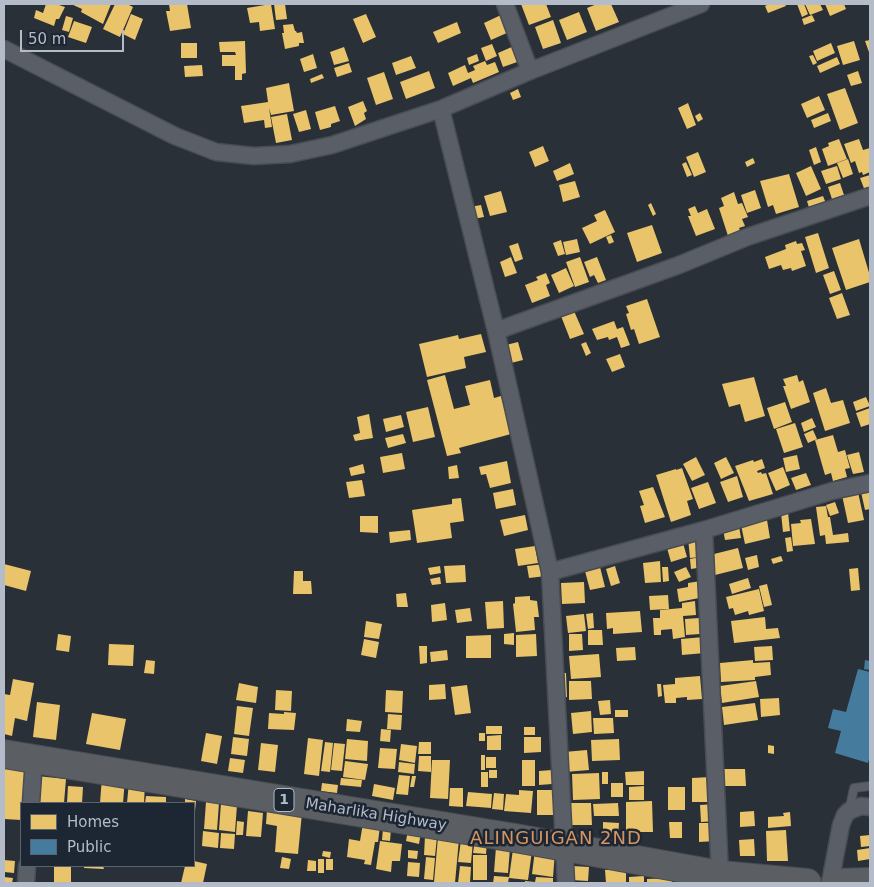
<!DOCTYPE html>
<style>
body{margin:0}
#map{position:relative;width:874px;height:887px;overflow:hidden;background:#2a3038;font-family:"DejaVu Sans",sans-serif}
canvas{display:block}
.frame{position:absolute;inset:0;border:5px solid #b4bcc9;pointer-events:none}
.legend{position:absolute;left:20px;top:802px;width:175px;height:65px;box-sizing:border-box;background:#1d2633;border:1px solid #59626f;margin:0;padding:6px 9px;list-style:none;font-size:15px;color:#b4bcc9}
.legend li{display:flex;align-items:center;gap:10px;height:25px}
.legend b{width:25px;border:1px solid #59626f}
.scale{position:absolute;left:20px;top:30px;width:104px;height:22px;box-sizing:border-box;border:2px solid #b4bcc9;border-top:0;padding-left:6px;font-size:15px;line-height:18px;white-space:nowrap;color:#b4bcc9;-webkit-text-stroke:4px #1d2633;paint-order:stroke}
</style>
<div id="map">
<canvas width="874" height="887"></canvas>
<div class="frame"></div>
<ul class="legend">
<li><b style="height:14px;background:#e9c46a"></b>Homes</li>
<li><b style="height:14px;background:#457b9d"></b>Public</li>
</ul>
<div class="scale">50 m</div>
</div>
<script>
const ctx = document.querySelector('canvas').getContext('2d');
ctx.lineJoin = 'round';
function fillPath(path, color) {
  ctx.fillStyle = color;
  ctx.fill(path, 'evenodd');
}
function poly(rows) {
  const path = new Path2D();
  for (const r of rows) {
    path.moveTo(r[0], r[1]);
    for (let i = 2; i < r.length; i += 2) path.lineTo(r[i], r[i + 1]);
  }
  return path;
}
function trace(path, color, width, dash) {
  ctx.strokeStyle = color;
  ctx.lineWidth = width;
  ctx.lineCap = dash ? 'butt' : 'round';
  ctx.setLineDash(dash || []);
  ctx.stroke(path);
}
function write(font, color, halo, rows, align = 'center') {
  ctx.font = font + ' "DejaVu Sans",sans-serif';
  ctx.lineWidth = 5;
  ctx.setLineDash([]);
  ctx.textBaseline = 'middle';
  ctx.strokeStyle = halo;
  ctx.fillStyle = color;
  for (const [text, x, y, turn = 0] of rows) {
    ctx.save();
    ctx.translate(x, y);
    ctx.rotate((+turn || 0) * Math.PI / 180);
    ctx.textAlign = isNaN(turn) ? turn : align;
    if (halo) ctx.strokeText(text, 0, 0);
    ctx.fillText(text, 0, 0);
    ctx.restore();
  }
}
const homes = poly([
 [46,4,56,4,65,7,59,19,56,19,54,26,34,18,36,10,43,13],
 [71,4,111,4,103,24,81,12,82,9],
 [115,4,127,4,133,7,120,37,103,29],
 [169,4,187,4,191,28,170,31,166,11,170,11],
 [271,4,275,29,260,31,259,22,250,23,247,8],
 [274,4,285,4,287,19,276,20],
 [521,4,546,4,551,17,529,25],
 [597,4,611,4,619,22,596,31,587,8],
 [769,4,785,4,786,6,768,13,765,6],
 [797,4,804,4,808,14,802,17],
 [805,4,820,4,823,10,810,15],
 [825,4,844,4,846,9,830,16],
 [579,12,587,32,567,40,559,20],
 [131,14,143,19,135,40,123,34],
 [366,14,376,37,363,43,353,19],
 [501,15,509,32,491,40,484,23],
 [812,15,815,21,804,25,802,19],
 [66,16,73,18,69,32,62,30],
 [553,20,561,43,543,49,535,27],
 [74,21,92,27,86,43,68,37],
 [457,22,461,33,438,43,433,32],
 [293,24,295,31,296,31,297,33,302,32,304,43,299,43,299,46,285,49,282,33,284,33,283,25],
 [870,40,870,55,865,41],
 [245,41,246,73,242,74,242,80,235,80,235,66,222,66,222,55,236,55,235,52,220,52,219,42],
 [854,41,860,60,843,65,837,46],
 [181,43,197,43,197,58,181,58],
 [831,43,835,53,817,61,813,51],
 [492,44,497,56,486,61,481,48],
 [514,46,520,61,503,67,498,53],
 [344,47,349,61,334,65,330,52],
 [313,54,317,68,304,72,300,59],
 [477,54,479,61,469,65,467,58],
 [813,55,817,63,813,65,809,56],
 [411,56,416,68,396,75,392,63],
 [837,57,840,64,820,73,817,66],
 [485,61,487,65,495,62,499,72,473,83,471,78,453,86,448,73,465,65,468,73,475,70,473,66],
 [349,63,352,72,337,77,334,68],
 [202,65,203,76,185,77,184,66],
 [429,71,435,88,406,99,400,82],
 [858,71,862,83,851,86,847,75],
 [384,72,393,99,376,105,367,78],
 [322,74,324,78,311,83,310,79],
 [289,83,294,111,271,115,269,108,272,127,265,128,264,120,244,123,241,106,268,102,266,88],
 [845,88,858,123,840,130,827,94],
 [518,89,521,97,513,100,510,93],
 [819,96,825,110,807,118,801,104],
 [363,101,367,111,364,113,366,119,355,126,348,107],
 [688,103,696,125,687,129,678,108],
 [335,106,340,121,331,124,331,127,320,130,315,112],
 [306,110,311,129,299,132,293,114],
 [700,113,703,119,698,122,695,116],
 [828,113,831,121,814,128,811,120],
 [287,114,292,140,276,143,271,117],
 [839,139,847,159,828,166,822,149,829,146,828,143],
 [859,139,863,150,870,148,870,172,863,175,862,172,859,173,855,161,851,163,844,144],
 [543,146,549,161,535,167,529,152],
 [816,147,821,162,814,165,809,150],
 [698,152,706,172,694,177,686,157],
 [753,158,755,163,747,167,745,162],
 [848,159,853,174,843,178,837,163],
 [686,162,692,175,687,177,682,164],
 [570,163,574,174,557,181,553,171],
 [811,166,821,189,806,196,796,173],
 [837,166,841,179,826,184,821,171],
 [789,174,799,207,776,214,773,205,768,207,760,181],
 [870,175,870,189,865,191,860,178],
 [575,181,580,197,563,202,559,185],
 [840,183,844,195,832,199,828,187],
 [755,190,761,208,747,213,741,195],
 [501,191,507,212,490,216,484,196],
 [734,192,738,204,742,203,748,217,742,219,745,226,739,228,742,235,729,239,719,208,724,206,721,198],
 [823,196,827,206,810,211,807,201],
 [651,203,656,214,653,216,648,205],
 [481,205,484,217,473,219,470,207],
 [695,206,698,213,707,209,715,229,696,236,688,216,691,216,688,209],
 [605,210,615,232,590,244,582,228,597,221,594,215],
 [652,225,662,253,637,262,627,233],
 [818,233,829,268,816,273,805,237],
 [611,235,614,242,609,244,606,237],
 [577,239,580,252,566,255,563,242],
 [859,239,870,276,870,282,846,290,832,248],
 [561,240,565,254,558,256,553,243],
 [796,241,797,244,802,243,805,250,801,251,806,266,792,271,791,268,783,270,781,265,769,269,765,257,786,249,785,245],
 [518,243,523,259,515,262,509,246],
 [511,257,517,273,505,277,500,262],
 [580,257,589,282,575,287,566,262],
 [597,257,606,280,598,283,594,275,590,277,584,262],
 [566,268,574,286,559,293,551,275],
 [834,271,841,290,830,294,823,275],
 [546,273,550,283,546,285,550,296,532,303,525,285,538,280,536,277],
 [842,293,850,315,837,319,829,298],
 [647,299,660,337,639,344,634,329,631,330,626,314,629,313,626,306],
 [574,311,584,334,570,339,561,316],
 [614,321,617,329,623,327,630,345,621,348,617,337,609,340,608,337,597,340,592,329],
 [481,334,486,352,464,357,466,368,427,377,419,344,458,335,459,339],
 [518,342,523,360,511,363,506,345],
 [586,342,591,353,586,356,581,344],
 [620,354,625,367,612,372,606,359],
 [445,375,454,409,470,405,465,386,490,380,494,398,501,396,511,434,459,448,461,453,447,456,427,380],
 [797,375,799,382,803,380,810,402,791,409,783,386,786,386,783,379],
 [754,377,765,416,745,422,740,404,729,407,722,384],
 [826,388,831,403,843,400,850,423,825,431,813,393],
 [866,397,870,406,856,411,853,402],
 [785,402,792,422,774,429,767,408],
 [428,407,435,437,413,442,406,412],
 [870,408,870,424,861,427,856,413],
 [369,414,373,438,355,441,353,435,360,433,357,417],
 [401,415,404,427,386,432,383,419],
 [812,418,816,427,804,432,801,423],
 [795,423,803,447,784,453,776,429],
 [813,430,817,439,808,443,804,434],
 [403,434,406,443,388,448,385,438],
 [833,435,838,452,845,450,850,468,845,469,847,477,833,481,831,473,825,475,815,440],
 [859,452,864,472,853,474,847,455],
 [402,453,405,469,383,473,380,457],
 [797,455,800,469,786,472,783,458],
 [696,457,705,475,692,481,683,464],
 [726,457,734,473,721,479,714,463],
 [762,459,765,468,757,471,758,473,761,472,762,474,766,473,773,494,749,501,735,466,753,460,754,462],
 [507,461,511,483,490,488,486,474,481,475,479,467],
 [363,464,365,473,351,476,349,468],
 [457,465,459,478,449,479,448,467],
 [783,467,790,485,776,491,768,473],
 [682,468,693,499,687,501,691,515,671,522,656,475,676,469,676,470],
 [806,473,811,485,796,490,791,478],
 [737,476,743,497,728,502,720,482],
 [362,480,365,496,349,498,346,482],
 [708,482,716,503,699,509,691,488],
 [653,487,665,517,645,523,640,506,644,505,639,491],
 [513,489,516,505,496,509,493,493],
 [870,490,870,509,865,510,861,492],
 [858,492,864,520,848,523,842,495],
 [461,498,464,521,450,523,452,538,417,543,412,510,452,504,452,499],
 [835,502,839,513,830,516,826,505],
 [826,506,828,517,830,517,833,535,848,533,849,542,826,544,825,535,820,536,816,507],
 [788,512,790,531,783,532,781,513],
 [525,515,528,530,504,536,500,520],
 [360,516,378,516,378,533,360,532],
 [811,519,815,544,793,546,791,524,801,523,800,520],
 [767,520,770,538,745,544,741,525],
 [739,526,741,538,725,540,723,529],
 [410,530,411,540,390,543,389,532],
 [700,537,703,567,691,569,690,559,700,557,690,558,688,538],
 [791,537,793,551,787,552,785,538],
 [683,543,687,557,671,562,667,548],
 [535,546,538,563,518,566,515,549],
 [738,548,743,568,715,575,710,555],
 [757,555,759,567,748,570,745,558],
 [781,556,783,561,773,564,771,559],
 [660,561,661,582,645,583,643,563],
 [4,564,31,571,26,591,4,585],
 [544,564,546,576,529,578,527,566],
 [465,565,466,582,446,583,444,566],
 [440,566,441,573,430,575,428,568],
 [615,566,620,583,611,586,606,569],
 [600,567,605,587,590,590,585,571],
 [662,567,668,567,669,581,663,582],
 [686,567,691,577,679,582,674,572],
 [858,568,860,590,851,591,849,569],
 [294,571,303,571,303,581,311,581,312,594,293,594],
 [440,577,441,584,432,585,430,579],
 [748,578,751,588,732,594,729,584],
 [701,581,704,597,679,602,677,589,688,587,688,583],
 [584,582,585,603,562,604,561,583],
 [767,584,772,605,764,607,759,586],
 [759,589,764,611,749,615,748,611,735,615,733,608,729,609,726,597],
 [406,593,408,607,397,607,396,594],
 [668,595,669,609,650,610,649,596],
 [530,596,530,600,537,601,539,617,534,617,535,630,516,632,513,604,515,603,515,597],
 [503,601,504,628,487,629,485,602],
 [695,601,696,615,683,616,685,637,673,639,672,629,661,630,661,635,654,635,653,618,660,618,660,610,682,608,682,603],
 [445,603,447,620,432,622,431,605],
 [470,608,472,621,457,623,455,610],
 [640,611,642,632,613,634,613,628,607,629,606,613],
 [593,613,594,628,588,629,586,614],
 [584,614,586,631,568,633,566,616],
 [765,617,766,629,778,628,780,638,734,643,731,621],
 [699,618,700,634,686,635,685,619],
 [366,621,382,624,379,639,364,637],
 [588,630,602,630,603,645,588,645],
 [514,633,514,645,504,644,504,634],
 [58,634,71,636,69,652,56,650],
 [536,634,537,656,516,657,516,635],
 [569,634,582,634,583,650,569,651],
 [491,635,491,658,466,658,466,636],
 [704,637,705,653,682,655,681,639],
 [364,639,379,642,376,658,361,655],
 [109,644,134,645,133,666,108,665],
 [419,646,427,646,427,663,420,664],
 [772,646,773,660,755,661,754,647],
 [635,647,636,660,617,661,616,648],
 [447,650,448,660,431,662,430,652],
 [599,654,601,677,571,679,569,656],
 [146,660,155,661,154,674,144,673],
 [753,660,753,663,770,662,771,675,755,677,755,680,721,682,720,663],
 [557,673,566,673,567,697,559,697],
 [700,676,702,699,687,700,687,697,676,698,676,703,665,703,663,685,675,684,675,678],
 [13,679,34,683,27,721,15,718,12,736,4,734,4,694,10,695],
 [569,681,591,681,592,699,569,700],
 [756,681,759,697,722,703,720,686],
 [239,683,258,687,256,703,236,700],
 [445,684,446,699,429,700,429,685],
 [657,684,661,684,662,696,658,697],
 [467,685,471,713,455,715,451,687],
 [276,690,292,691,291,711,275,710],
 [386,690,403,691,402,713,385,712],
 [779,698,780,715,761,717,760,699],
 [610,700,611,714,600,715,598,701],
 [37,702,60,705,56,740,33,737],
 [755,703,758,720,724,725,722,707],
 [237,706,253,708,249,736,234,734],
 [615,710,628,710,628,717,615,717],
 [591,711,592,732,573,734,571,713],
 [284,712,296,713,294,730,268,729,269,713,284,714],
 [92,713,126,719,120,750,86,744],
 [388,714,402,715,401,730,387,729],
 [593,718,613,718,614,733,594,734],
 [347,719,362,721,360,732,346,731],
 [486,726,502,726,502,734,486,734],
 [524,727,535,727,535,735,524,735],
 [381,729,391,730,390,742,380,741],
 [206,733,222,736,217,764,201,761],
 [479,733,485,733,485,741,479,741],
 [501,735,501,750,487,750,487,736],
 [233,737,249,739,247,756,231,754],
 [524,737,541,737,541,752,524,753],
 [308,738,323,740,319,776,304,774],
 [347,739,368,741,367,761,345,759],
 [619,739,620,760,592,761,591,740],
 [325,742,333,743,330,772,321,771],
 [419,742,431,742,431,754,418,754],
 [261,743,278,745,275,772,258,770],
 [334,743,345,744,342,771,331,770],
 [401,744,417,746,415,763,399,760],
 [768,745,774,746,774,754,768,753],
 [380,748,397,749,395,769,378,768],
 [587,750,589,770,565,772,564,752],
 [481,755,485,755,485,770,481,770],
 [419,756,431,756,431,772,418,771],
 [486,757,496,757,496,768,486,768],
 [230,758,245,760,243,773,228,771],
 [432,760,450,760,448,799,430,798],
 [522,760,535,760,535,786,522,786],
 [345,761,368,764,365,780,343,777],
 [399,762,415,764,414,774,398,772],
 [5,766,31,768,28,803,21,803,21,820,4,819],
 [724,769,745,769,746,786,725,786],
 [489,770,497,770,497,778,489,778],
 [552,770,552,784,539,785,539,771],
 [644,771,644,785,626,785,625,772],
 [481,772,488,772,488,787,481,787],
 [602,772,608,772,608,784,602,784],
 [599,773,600,799,573,800,572,774],
 [399,775,410,776,408,795,396,794],
 [37,776,66,779,64,803,35,803],
 [412,776,416,776,414,787,410,787],
 [102,777,125,779,123,803,100,803],
 [711,777,712,802,692,802,692,778],
 [341,778,362,780,361,787,340,785],
 [129,782,145,783,144,803,127,803],
 [322,783,338,785,337,793,321,791],
 [611,783,623,783,623,797,611,797],
 [374,784,395,788,393,800,372,796],
 [68,786,83,787,82,803,67,803],
 [644,786,644,800,629,800,629,787],
 [668,787,685,787,685,810,668,810],
 [450,788,463,788,463,807,449,806],
 [519,790,533,791,531,813,504,811,506,794,519,795],
 [537,790,554,790,554,815,537,815],
 [468,792,492,794,491,808,466,806],
 [494,793,504,794,503,810,492,809],
 [146,796,166,797,166,803,145,803],
 [185,799,196,801,195,811,194,803,185,803],
 [652,801,653,832,626,832,626,802],
 [206,802,219,803,217,830,204,829],
 [221,803,237,805,235,832,219,830],
 [570,803,591,803,592,825,570,825],
 [618,803,619,816,594,816,593,804],
 [716,804,716,821,701,822,700,805],
 [267,809,302,813,298,854,275,852,277,826,266,824],
 [248,811,263,813,261,837,246,836],
 [754,811,755,826,740,827,740,812],
 [790,812,791,826,768,828,768,817,784,816,783,813],
 [237,821,244,822,243,835,236,835],
 [603,822,619,823,618,836,603,835],
 [669,822,682,822,682,838,670,838],
 [363,823,380,826,378,842,375,842,371,865,364,864,365,860,347,857,349,839,360,841],
 [699,823,716,823,716,841,699,842],
 [383,828,391,829,390,841,382,840],
 [408,830,421,832,419,844,406,841],
 [786,830,788,861,767,861,766,831],
 [203,831,219,833,218,848,202,846],
 [221,833,235,834,234,849,220,848],
 [870,835,870,846,861,847,860,836],
 [425,836,437,837,435,856,424,855],
 [438,837,459,839,455,883,434,882],
 [754,839,755,856,740,856,739,840],
 [461,840,473,841,471,863,458,862],
 [380,841,402,844,400,861,392,861,391,872,376,869],
 [475,841,487,842,486,854,473,853],
 [496,847,510,848,508,873,494,872],
 [870,848,870,859,858,861,857,850],
 [513,849,532,851,528,880,509,878],
 [408,850,418,851,417,859,408,858],
 [535,850,555,852,553,877,532,874],
 [323,851,331,852,330,858,322,856],
 [473,855,487,855,487,880,473,880],
 [282,857,291,859,289,869,280,868],
 [426,857,435,858,433,880,424,879],
 [318,859,324,859,324,873,318,873],
 [326,859,333,859,333,870,326,870],
 [4,860,15,861,14,873,4,872],
 [308,860,316,861,316,871,307,871],
 [194,861,207,864,203,883,181,883,185,866,194,866],
 [408,862,420,863,419,877,407,876],
 [54,866,71,866,71,883,54,883],
 [84,866,103,866,104,869,84,868],
 [460,866,471,867,470,883,458,883],
 [572,866,589,867,588,881,571,880],
 [626,869,626,883,606,883,605,870],
 [494,876,509,877,508,883,493,883],
 [644,876,644,883,629,883,629,877],
 [4,877,13,878,12,883,4,883],
 [536,877,553,878,553,883,525,883,525,881,535,882],
 [672,878,672,883,647,883,647,879]
]);
const public = poly([
 [865,660,870,661,870,670,864,669],
 [858,669,870,672,870,755,868,763,835,753,841,731,828,728,833,709,846,712]
]);
const service = poly([
 [849,811,854,788,870,786]
]);
const minor = poly([
 [505,4,530,71],
 [4,49,175,136,216,152,254,156,290,154,332,145,441,109,530,71,701,4],
 [441,109,496,331,550,572,566,883],
 [496,331,679,265,747,237,870,196],
 [704,530,720,875],
 [550,572,704,530,832,491,870,483],
 [31,803,34,759],
 [26,883,27,866],
 [830,883,841,825,845,815,849,811,861,806,870,807]
]);
const trunk = poly([
 [4,754,521,839,720,875,807,883],
 [836,883,870,882]
]);
const shields = [
 [284,800,20]
];
const shieldNames = [
 ["1",284,800]
];
const streetNames = [
 ["Maharlika Highway",376,815,9]
];
const quarterNames = [
 ["ALINGUIGAN 2ND",556,839]
];
fillPath(homes, '#e9c46a');
fillPath(public, '#457b9d');
trace(service, '#484c53', 10);
trace(minor, '#484c53', 19);
trace(trunk, '#474c53', 30);
trace(service, '#5a5e66', 8);
trace(minor, '#5a5e66', 16);
trace(trunk, '#5b5f64', 28);
for (const [x, y, w] of shields) {
  const box = new Path2D();
  box.roundRect(x - w / 2, y - 11.5, w, 23, 4);
  ctx.fillStyle = '#1d2633';
  ctx.fill(box);
  trace(box, '#b4bcc9', 1);
}
write('bold 14px', '#b4bcc9', null, shieldNames);
write('15px', '#b4bcc9', '#1d2633', streetNames);
ctx.letterSpacing = '1px';
write('18px', '#d59563', '#1d2633', quarterNames);
ctx.letterSpacing = '0px';
</script>
